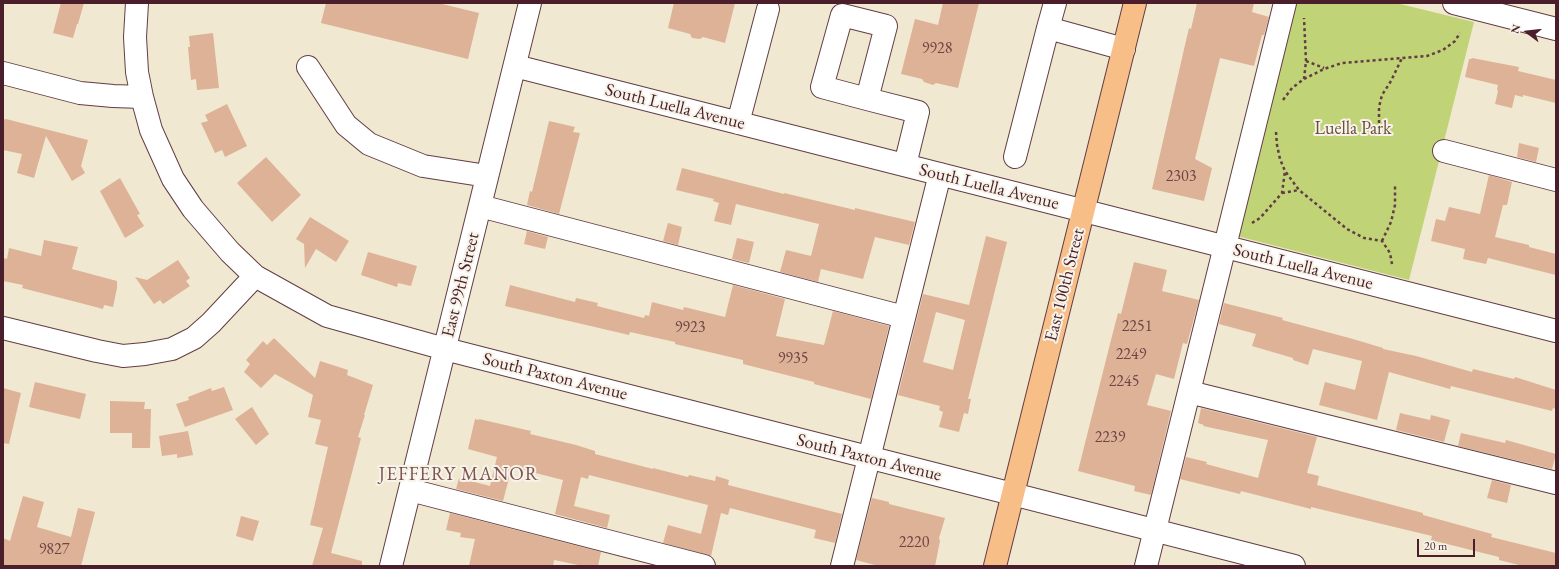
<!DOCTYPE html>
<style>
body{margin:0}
#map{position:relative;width:1559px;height:569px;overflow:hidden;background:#f0e8d0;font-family:"EB Garamond",serif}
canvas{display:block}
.frame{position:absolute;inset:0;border:4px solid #4a1f2b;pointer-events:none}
.north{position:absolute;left:1507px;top:12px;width:40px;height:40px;-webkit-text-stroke:3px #f7f3e8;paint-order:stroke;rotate:285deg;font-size:11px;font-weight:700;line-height:16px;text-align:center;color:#4a1f2b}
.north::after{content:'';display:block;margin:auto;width:14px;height:18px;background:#4a1f2b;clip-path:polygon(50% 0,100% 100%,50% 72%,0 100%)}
.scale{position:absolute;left:1417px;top:539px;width:58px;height:18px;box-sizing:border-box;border:2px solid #4a1f2b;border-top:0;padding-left:5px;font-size:12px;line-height:14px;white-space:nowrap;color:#4a1f2b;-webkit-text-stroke:3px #f7f3e8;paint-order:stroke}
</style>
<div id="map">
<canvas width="1559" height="569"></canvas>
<div class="frame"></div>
<div class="north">N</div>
<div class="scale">20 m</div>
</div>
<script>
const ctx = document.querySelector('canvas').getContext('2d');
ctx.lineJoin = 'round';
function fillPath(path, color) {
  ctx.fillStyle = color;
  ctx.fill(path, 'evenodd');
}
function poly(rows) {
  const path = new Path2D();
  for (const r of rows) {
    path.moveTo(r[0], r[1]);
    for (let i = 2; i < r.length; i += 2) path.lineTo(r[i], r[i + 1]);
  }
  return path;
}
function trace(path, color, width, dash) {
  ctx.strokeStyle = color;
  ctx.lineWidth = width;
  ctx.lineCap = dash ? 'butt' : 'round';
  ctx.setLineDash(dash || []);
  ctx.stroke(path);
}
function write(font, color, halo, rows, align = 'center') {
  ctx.font = font + ' "EB Garamond",serif';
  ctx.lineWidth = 4;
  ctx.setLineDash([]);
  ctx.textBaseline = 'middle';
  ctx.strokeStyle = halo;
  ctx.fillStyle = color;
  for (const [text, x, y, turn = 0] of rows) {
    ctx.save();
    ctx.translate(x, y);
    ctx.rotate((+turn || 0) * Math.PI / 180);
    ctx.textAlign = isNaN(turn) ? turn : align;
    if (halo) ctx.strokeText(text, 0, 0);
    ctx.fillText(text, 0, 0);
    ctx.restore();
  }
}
const green = poly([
 [1291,3,1396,3,1474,22,1409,280,1233,235]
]);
const building = poly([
 [61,3,84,3,78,24,77,24,73,38,53,33],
 [326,3,438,3,479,13,468,59,321,23],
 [674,3,735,3,725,43,703,37,700,39,692,38,690,34,668,28],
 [943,3,979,3,958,88,936,83,933,85,924,82,922,79,901,74,915,19,938,25],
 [1197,3,1254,3,1252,12,1269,17,1264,35,1262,35,1254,66,1220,58,1195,159,1212,168,1204,201,1152,189,1185,45,1189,28,1191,29],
 [213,33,219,88,197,90,196,79,191,80,188,47,190,47,189,36],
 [1472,58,1519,67,1518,71,1556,80,1556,103,1523,95,1523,97,1515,95,1512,108,1495,104,1498,91,1497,90,1498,85,1465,77,1469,59,1471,59],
 [227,104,247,146,225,157,222,150,215,153,201,123,208,121,205,115],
 [6,119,88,140,81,166,85,173,72,181,46,136,34,178,17,173,22,154,3,150,3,120],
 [549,121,575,127,573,132,580,133,559,214,527,205,530,191,532,192],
 [1519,143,1539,148,1536,162,1517,157],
 [266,157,301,195,272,222,237,183],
 [682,168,784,194,784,193,855,210,855,208,915,222,909,245,875,237,863,279,821,269,818,282,780,272,786,250,811,256,819,224,736,204,731,225,714,221,719,203,713,201,714,199,676,190],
 [1489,175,1512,182,1507,205,1503,205,1495,237,1529,245,1529,247,1556,254,1556,275,1488,258,1486,264,1463,259,1465,249,1431,241,1436,219,1445,221,1449,207,1480,214],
 [120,178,140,214,137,215,144,226,125,238,100,191],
 [310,217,349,241,336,262,316,249,305,268,304,244,296,239],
 [668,223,682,227,678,245,663,241],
 [527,231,548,237,545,249,524,244],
 [986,236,1007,242,968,399,971,399,968,414,964,413,959,432,939,427,943,412,939,410,940,406,898,395,923,294,969,305],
 [936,312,965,320,953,370,923,362],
 [737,238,754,242,749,263,732,259],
 [44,240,78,247,72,269,117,281,117,288,113,307,104,305,103,309,88,305,22,288,23,285,3,281,3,258,7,259,9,248,41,256],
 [368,252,417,266,411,286,398,283,397,287,361,275],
 [178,260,190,278,186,281,190,286,163,304,160,300,154,304,135,277,147,280],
 [1134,262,1167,270,1162,291,1199,300,1187,344,1183,343,1174,379,1156,374,1147,405,1171,411,1151,495,1134,491,1135,486,1078,471,1111,340,1118,313,1121,314],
 [510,285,575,302,576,298,598,303,597,306,644,318,645,315,649,316,652,302,683,310,684,307,725,317,733,285,785,299,776,336,824,345,833,311,889,326,871,399,814,384,814,382,743,364,743,360,675,344,675,342,630,332,629,335,505,306],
 [1224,303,1283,318,1282,320,1353,339,1383,348,1383,349,1416,356,1472,372,1473,369,1514,379,1515,377,1556,390,1556,409,1553,408,1552,411,1451,386,1450,389,1389,372,1377,420,1319,405,1325,382,1355,390,1362,361,1313,349,1308,365,1293,360,1293,358,1252,346,1256,334,1219,324],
 [274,338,315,378,320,361,348,370,347,375,373,385,364,415,365,415,358,437,361,438,331,553,362,561,362,566,312,566,323,528,310,525,328,447,315,444,321,420,308,417,313,395,275,374,261,388,244,372,250,364,246,360,263,341,267,345],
 [35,382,86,394,80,419,29,407],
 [224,387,233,410,185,427,176,404,189,400,188,397,201,392,211,388,212,391],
 [3,388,21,393,9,444,3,443],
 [110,401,145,402,144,409,151,409,150,448,132,448,132,433,110,433],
 [252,407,269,434,256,445,235,419],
 [1201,408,1317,437,1307,473,1319,476,1317,485,1423,513,1423,515,1492,534,1491,537,1556,553,1556,566,1523,566,1499,560,1499,557,1431,540,1432,536,1311,507,1311,509,1241,491,1240,494,1180,479,1186,457,1207,462,1206,464,1258,478,1268,440,1203,426,1204,425,1198,423],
 [1400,413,1430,420,1431,415,1450,420,1444,442,1396,430],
 [475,419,479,420,479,419,531,431,530,434,576,445,595,451,595,454,653,469,653,468,688,477,689,475,715,481,716,476,729,480,728,485,842,514,835,543,814,538,816,530,730,508,728,515,721,513,711,556,663,543,668,525,701,534,708,505,589,475,588,479,581,477,574,506,610,515,607,528,555,514,563,480,512,467,503,501,456,489,459,478,490,486,497,457,468,449],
 [188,431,193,455,177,458,177,454,162,456,159,436],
 [1461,433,1505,443,1506,440,1556,454,1552,469,1458,446],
 [1492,480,1511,485,1507,503,1487,498],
 [23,496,44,502,37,527,71,537,78,508,95,512,81,566,3,566,3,538,10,541],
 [872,498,889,502,889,504,945,518,939,538,940,541,935,566,879,566,856,560],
 [450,513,601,552,598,566,583,566,554,560,553,566,469,566,475,539,460,537,461,533,446,530],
 [241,516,259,521,253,541,236,536]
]);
const path = poly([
 [1306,61,1324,68],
 [1304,79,1306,61,1304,18],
 [1283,100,1292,88,1304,79,1324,69,1342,63,1427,56,1443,50,1455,41,1460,33],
 [1276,132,1277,145,1280,159,1285,171,1299,190,1347,229,1364,238,1382,241,1390,253,1392,264],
 [1379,135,1379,107,1382,95,1391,81,1402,58],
 [1282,193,1299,190],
 [1252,223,1260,218,1282,193,1285,171],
 [1382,241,1391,222,1395,205,1395,184]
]);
const minor = poly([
 [137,3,135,37,137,72,142,97,151,130,173,179,193,209,230,252,255,276],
 [1454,3,1556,29],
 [1048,28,1055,3],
 [515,66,1556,331],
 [308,67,346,125,369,144,423,166,487,176],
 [3,73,80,93,113,96,142,97],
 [867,99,886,26,842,15,822,87,867,99,918,112,905,165],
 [738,123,768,9],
 [1444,151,1556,180],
 [1015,157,1048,28,1124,49],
 [480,206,904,317],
 [3,328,97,351,123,356,145,354,172,349,194,338,211,323,255,276,327,316,445,349,1294,566],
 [1189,392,1556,483],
 [410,490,704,566],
 [391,566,530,3],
 [842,566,940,174],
 [1146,566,1285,3]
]);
const major = poly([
 [995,566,1135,3]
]);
const numberNames = [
 ["9928",937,49],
 ["2303",1181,177],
 ["2251",1137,327],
 ["9923",690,328],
 ["2249",1131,355],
 ["9935",793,359],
 ["2245",1124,382],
 ["2239",1110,438],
 ["2220",914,543],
 ["9827",54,550]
];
const streetNames = [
 ["South Luella Avenue",675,107,14],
 ["South Luella Avenue",989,187,14],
 ["South Luella Avenue",1303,267,14],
 ["East 99th Street",461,285,-76],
 ["East 100th Street",1065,285,-76],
 ["South Paxton Avenue",555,377,14],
 ["South Paxton Avenue",869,458,14]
];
const parkNames = [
 ["Luella Park",1353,129]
];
const neighbourhoodNames = [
 ["JEFFERY MANOR",459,475]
];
fillPath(green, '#c0d376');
fillPath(building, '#ddb297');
trace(minor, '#633d44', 24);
trace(major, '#633d44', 24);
trace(path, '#633d44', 2.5, [3, 3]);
trace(minor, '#fff', 22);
trace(major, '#f7be88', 22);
write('16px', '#6f4446', null, numberNames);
write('18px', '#4a1f2b', '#f7f3e8', streetNames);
write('18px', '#684c3e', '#f7f3e8', parkNames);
ctx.letterSpacing = '1px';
write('19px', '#7d5251', '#f7f3e8', neighbourhoodNames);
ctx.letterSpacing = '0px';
</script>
